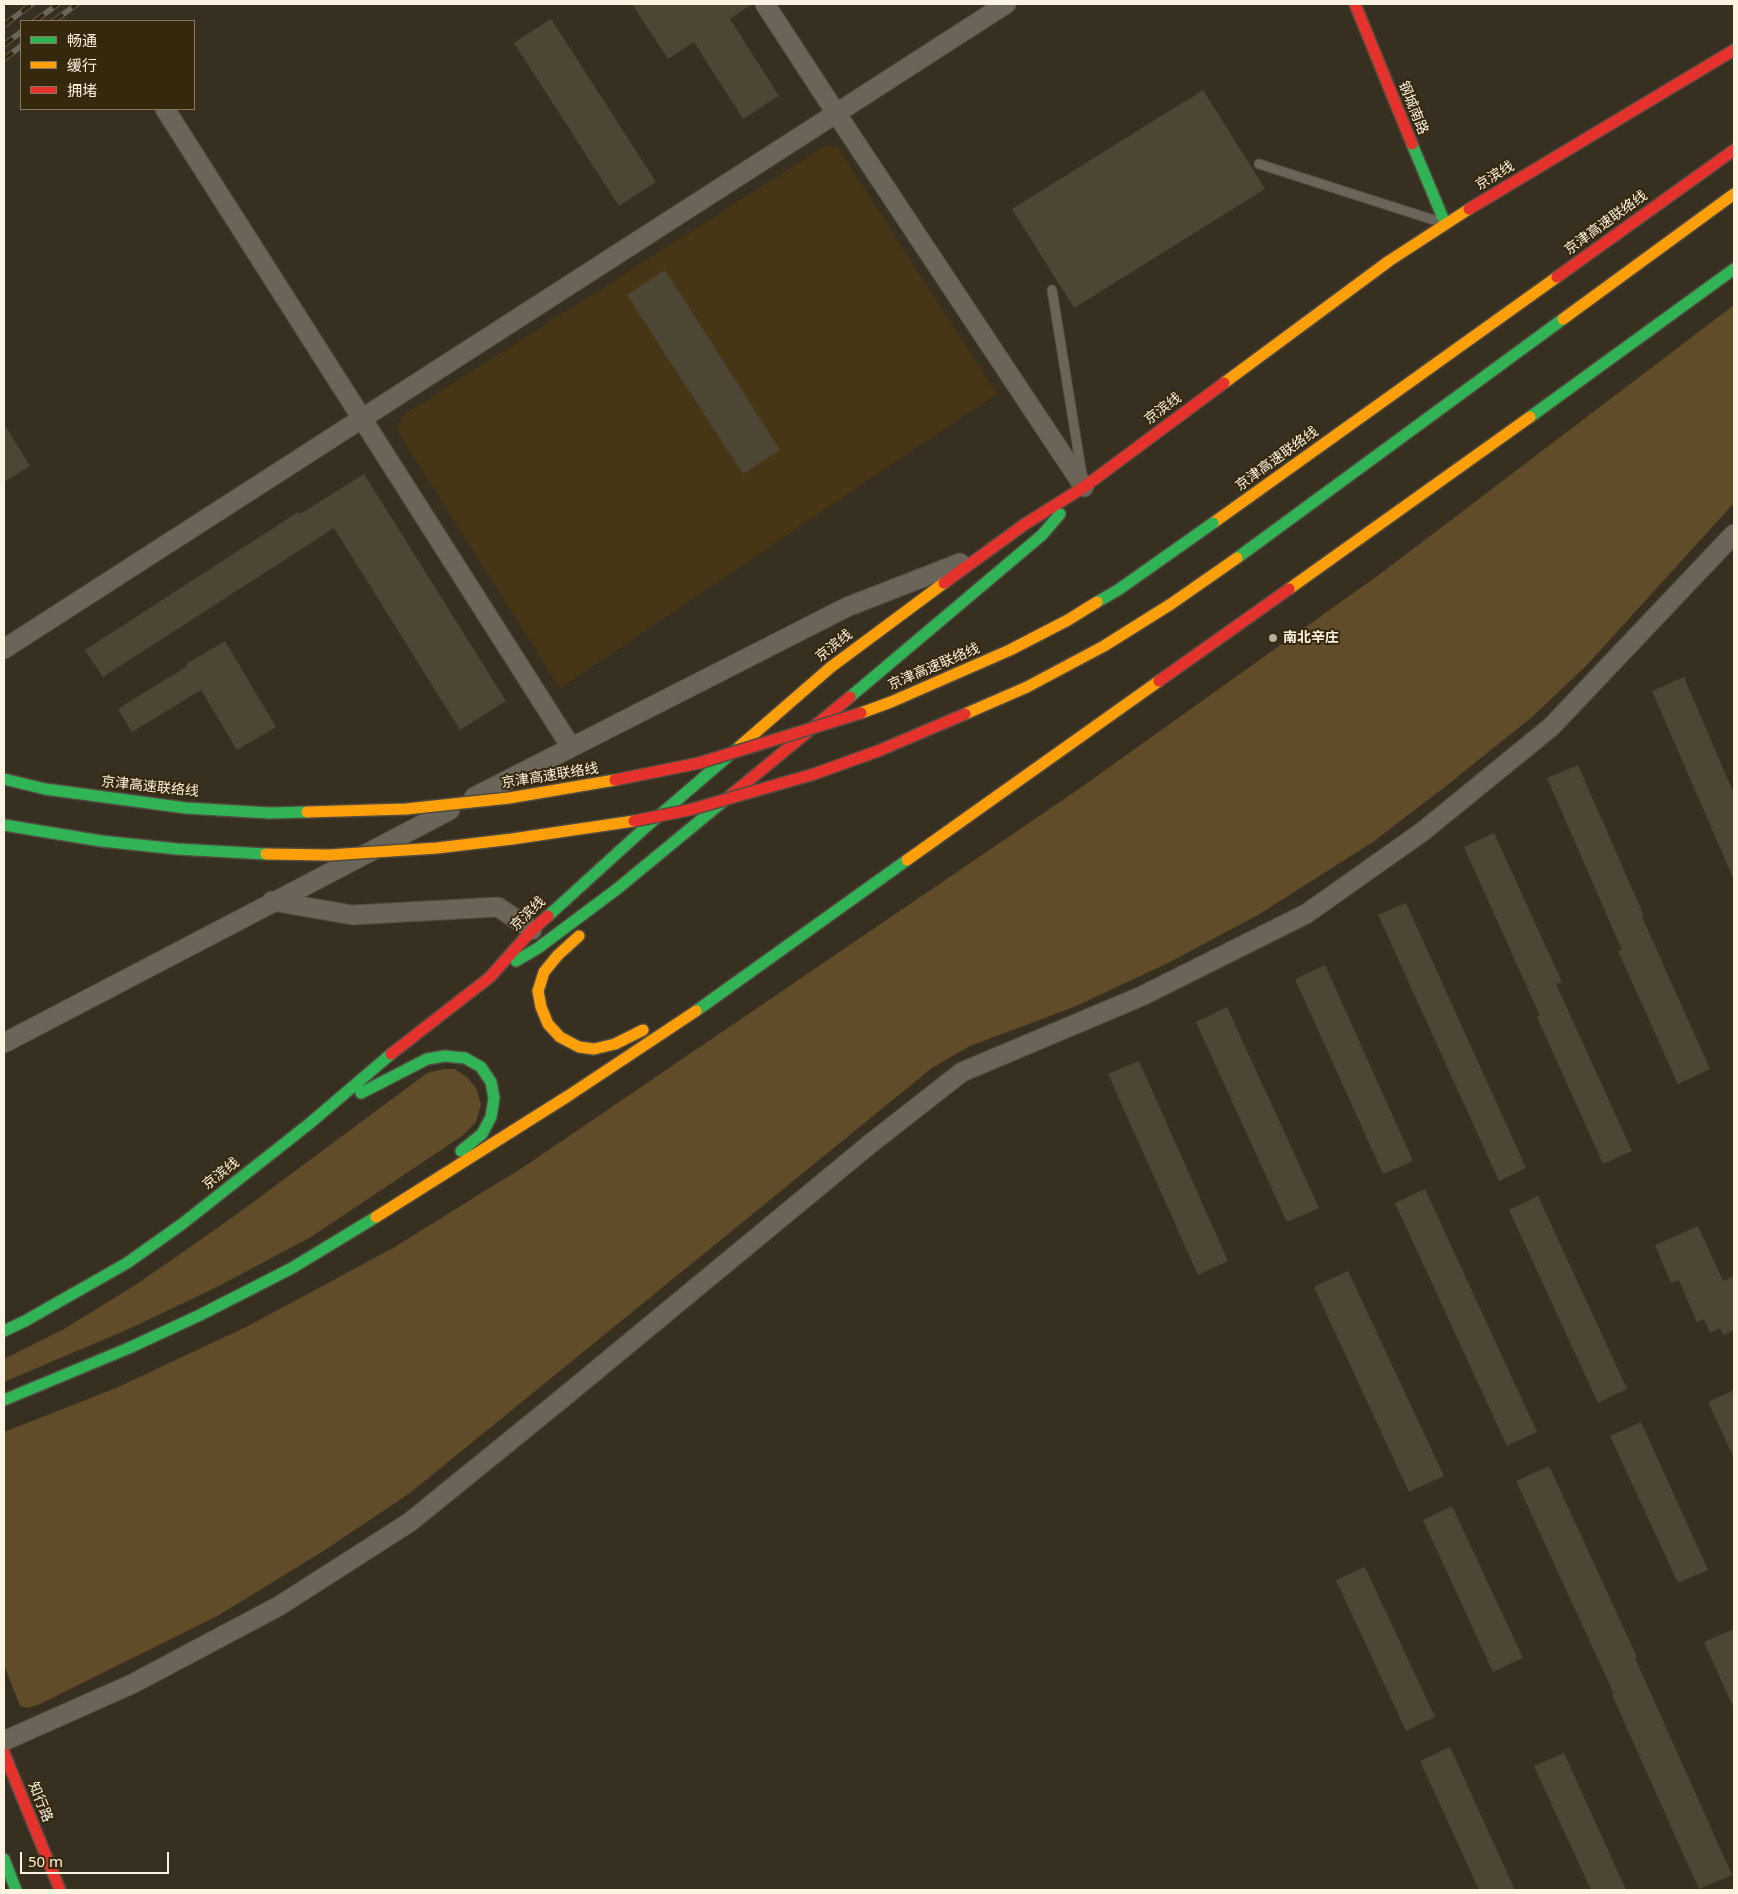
<!DOCTYPE html>
<meta charset="utf-8">
<style>
body{margin:0}
#map{position:relative;width:1738px;height:1894px;overflow:hidden;background:#372f20;font-family:"Noto Sans","Noto Sans SC",sans-serif}
canvas{display:block}
.frame{position:absolute;inset:0;border:5px solid #fcf3e3;pointer-events:none}
.legend{position:absolute;left:20px;top:20px;width:175px;height:90px;box-sizing:border-box;background:#35280d;border:1px solid #857963;margin:0;padding:6px 9px;list-style:none;font-size:15px;color:#fcf3e3}
.legend li{display:flex;align-items:center;gap:10px;height:25px}
.legend b{width:25px;border:1px solid #857963}
.scale{position:absolute;left:20px;top:1852px;width:149px;height:22px;box-sizing:border-box;border:2px solid #fcf3e3;border-top:0;padding-left:6px;font-size:15px;line-height:18px;white-space:nowrap;color:#fcf3e3;-webkit-text-stroke:4px #35280d;paint-order:stroke}
</style>
<div id="map">
<canvas width="1738" height="1894"></canvas>
<div class="frame"></div>
<ul class="legend">
<li><b style="height:6px;background:#30b455"></b>畅通</li>
<li><b style="height:6px;background:#ff9f0a"></b>缓行</li>
<li><b style="height:6px;background:#e5322d"></b>拥堵</li>
</ul>
<div class="scale">50 m</div>
</div>
<script>
const ctx = document.querySelector('canvas').getContext('2d');
ctx.lineJoin = 'round';
function fillPath(path, color) {
  ctx.fillStyle = color;
  ctx.fill(path, 'evenodd');
}
function poly(rows) {
  const path = new Path2D();
  for (const r of rows) {
    path.moveTo(r[0], r[1]);
    for (let i = 2; i < r.length; i += 2) path.lineTo(r[i], r[i + 1]);
  }
  return path;
}
function trace(path, color, width, dash) {
  ctx.strokeStyle = color;
  ctx.lineWidth = width;
  ctx.lineCap = dash ? 'butt' : 'round';
  ctx.setLineDash(dash || []);
  ctx.stroke(path);
}
function write(font, color, halo, rows, align = 'center') {
  ctx.font = font + ' "Noto Sans","Noto Sans SC",sans-serif';
  ctx.lineWidth = 4;
  ctx.setLineDash([]);
  ctx.textBaseline = 'middle';
  ctx.strokeStyle = halo;
  ctx.fillStyle = color;
  for (const [text, x, y, turn = 0] of rows) {
    ctx.save();
    ctx.translate(x, y);
    ctx.rotate((+turn || 0) * Math.PI / 180);
    ctx.textAlign = isNaN(turn) ? turn : align;
    if (halo) ctx.strokeText(text, 0, 0);
    ctx.fillText(text, 0, 0);
    ctx.restore();
  }
}
const built = poly([
 [825,146,838,148,997,394,560,688,398,432,399,423,405,414]
]);
const green = poly([
 [1734,305,1734,503,1586,666,1532,717,1446,786,1373,842,1258,915,1168,963,1074,1007,970,1046,932,1068,410,1493,325,1550,219,1615,40,1704,28,1708,20,1706,4,1665,4,1432,116,1388,248,1326,393,1248,525,1166,1073,793,1384,571],
 [443,1069,455,1069,468,1078,476,1088,481,1104,476,1122,462,1136,311,1237,217,1287,131,1328,4,1382,4,1359,64,1329,137,1284,233,1217,427,1073]
]);
const building = poly([
 [632,4,752,4,730,19,779,96,743,119,694,42,668,59],
 [551,19,656,182,619,206,514,43],
 [1203,90,1265,189,1074,308,1012,209],
 [665,270,780,450,743,474,627,295],
 [4,424,30,466,4,482],
 [364,474,506,701,460,730,334,528,103,677,85,650,298,512,300,514],
 [225,641,276,727,237,750,201,690,132,732,118,709,187,666,186,664],
 [1684,677,1734,794,1734,880,1652,691],
 [1578,765,1644,916,1642,917,1710,1069,1678,1084,1618,951,1622,950,1547,778],
 [1494,833,1562,982,1556,984,1632,1151,1603,1164,1537,1017,1540,1016,1464,847],
 [1406,903,1526,1168,1499,1181,1378,915],
 [1325,965,1413,1161,1383,1174,1295,979],
 [1227,1007,1319,1208,1287,1222,1196,1022],
 [1139,1061,1228,1261,1198,1275,1108,1074],
 [1425,1189,1537,1432,1507,1446,1395,1203],
 [1538,1196,1627,1389,1598,1403,1509,1210],
 [1698,1226,1723,1281,1734,1276,1734,1330,1723,1335,1720,1328,1710,1333,1704,1319,1697,1322,1679,1280,1671,1283,1655,1245],
 [1348,1271,1444,1476,1409,1492,1314,1287],
 [1734,1390,1734,1458,1708,1402],
 [1641,1422,1708,1570,1678,1583,1610,1436],
 [1549,1466,1637,1657,1635,1658,1732,1875,1699,1889,1612,1695,1614,1694,1516,1481],
 [1452,1506,1523,1658,1493,1672,1423,1520],
 [1365,1567,1435,1717,1406,1731,1336,1580],
 [1734,1629,1734,1709,1704,1642],
 [1450,1747,1515,1890,1479,1890,1420,1761],
 [1564,1753,1626,1890,1591,1890,1534,1766]
]);
const lane = poly([
 [1259,164,1437,221],
 [1052,290,1082,475]
]);
const street = poly([
 [765,4,836,113,1084,487],
 [165,109,571,747],
 [4,649,1006,4],
 [474,797,847,607,960,563],
 [272,901,352,915,498,907,532,930],
 [4,1043,450,810],
 [4,1741,132,1684,279,1606,410,1522,559,1401,870,1144,962,1072,1142,996,1306,914,1422,832,1551,727,1734,534]
]);
const fast = poly([
 [1412,144,1445,223],
 [1530,417,1734,269],
 [1237,558,1563,319],
 [850,697,1042,535,1060,514],
 [548,916,647,826,740,746],
 [516,961,538,948,617,889,731,795],
 [696,1011,907,860],
 [361,1093,427,1059,445,1056,465,1058,481,1067,491,1082,494,1098,491,1117,482,1134,461,1151],
 [4,1331,25,1321,127,1263,182,1224,309,1124,391,1054],
 [4,1400,129,1348,200,1315,292,1268,376,1217],
 [4,1859,16,1890]
]);
const slow = poly([
 [1563,319,1734,194],
 [1224,383,1389,261,1469,209],
 [1213,523,1557,277],
 [1289,589,1530,417],
 [740,746,831,667,944,583],
 [907,860,1159,681],
 [579,936,558,955,544,972,538,991,541,1007,548,1024,560,1037,579,1047,594,1049,615,1044,643,1030],
 [376,1217,568,1096,696,1011]
]);
const jam = poly([
 [1355,4,1412,144],
 [1469,209,1734,50],
 [1557,277,1734,150],
 [944,583,1025,524,1084,487,1224,383],
 [1159,681,1289,589],
 [731,795,850,697],
 [391,1054,490,977,532,930,548,916],
 [4,1753,60,1890]
]);
const rail = poly([
 [35,21,58,4],
 [54,21,77,4],
 [4,25,32,4],
 [4,45,21,32],
 [4,59,21,46]
]);
const fastBridge = poly([
 [1097,602,1118,590,1213,523],
 [4,779,45,789,186,808,270,813,307,812],
 [4,825,101,841,177,849,266,854]
]);
const slowBridge = poly([
 [861,713,891,702,1010,650,1068,620,1097,602],
 [965,714,1027,687,1104,646,1171,604,1237,558],
 [307,812,406,809,509,798,615,780],
 [266,854,329,855,437,848,512,839,634,821]
]);
const jamBridge = poly([
 [615,780,699,763,861,713],
 [634,821,689,810,814,774,878,751,965,714]
]);
const markers = [
 [1273,638,5,"#b7ae9f"]
];
const streetNames = [
 ["钢城南路",1413,108,68],
 ["京滨线",1495,176,-31],
 ["京津高速联络线",1606,223,-36],
 ["京滨线",1163,409,-37],
 ["京津高速联络线",1277,459,-36],
 ["京滨线",834,646,-38],
 ["京津高速联络线",934,667,-23],
 ["京津高速联络线",550,776,-9],
 ["京津高速联络线",150,787,6],
 ["京滨线",528,914,-44],
 ["京滨线",221,1174,-38],
 ["知行路",40,1802,68]
];
const poiNames = [
 ["南北辛庄",1283,638]
];
fillPath(built, '#463616');
fillPath(green, '#604c29');
fillPath(building, '#4e4635');
trace(lane, '#524b3f', 11);
trace(street, '#524b3f', 21);
trace(fast, '#524b3f', 14);
trace(slow, '#524b3f', 14);
trace(jam, '#524b3f', 14);
trace(lane, '#6a6459', 9);
trace(street, '#6a6459', 19);
trace(fast, '#30b455', 11);
trace(slow, '#ff9f0a', 11);
trace(jam, '#e5322d', 11);
trace(rail, '#6a655a', 5.5);
trace(rail, '#35280d', 4, [11]);
trace(fastBridge, '#524b3f', 14, []);
trace(slowBridge, '#524b3f', 14, []);
trace(jamBridge, '#524b3f', 14, []);
trace(fastBridge, '#30b455', 11);
trace(slowBridge, '#ff9f0a', 11);
trace(jamBridge, '#e5322d', 11);
for (const [x, y, r, color] of markers) {
  const dot = new Path2D();
  dot.arc(x, y, r, 0, 2 * Math.PI);
  ctx.fillStyle = color;
  ctx.fill(dot);
  trace(dot, '#35280d', 2);
}
write('14px', '#fcf3e3', '#35280d', streetNames);
write('bold 14px', '#fcf3e3', '#35280d', poiNames, 'left');
</script>
